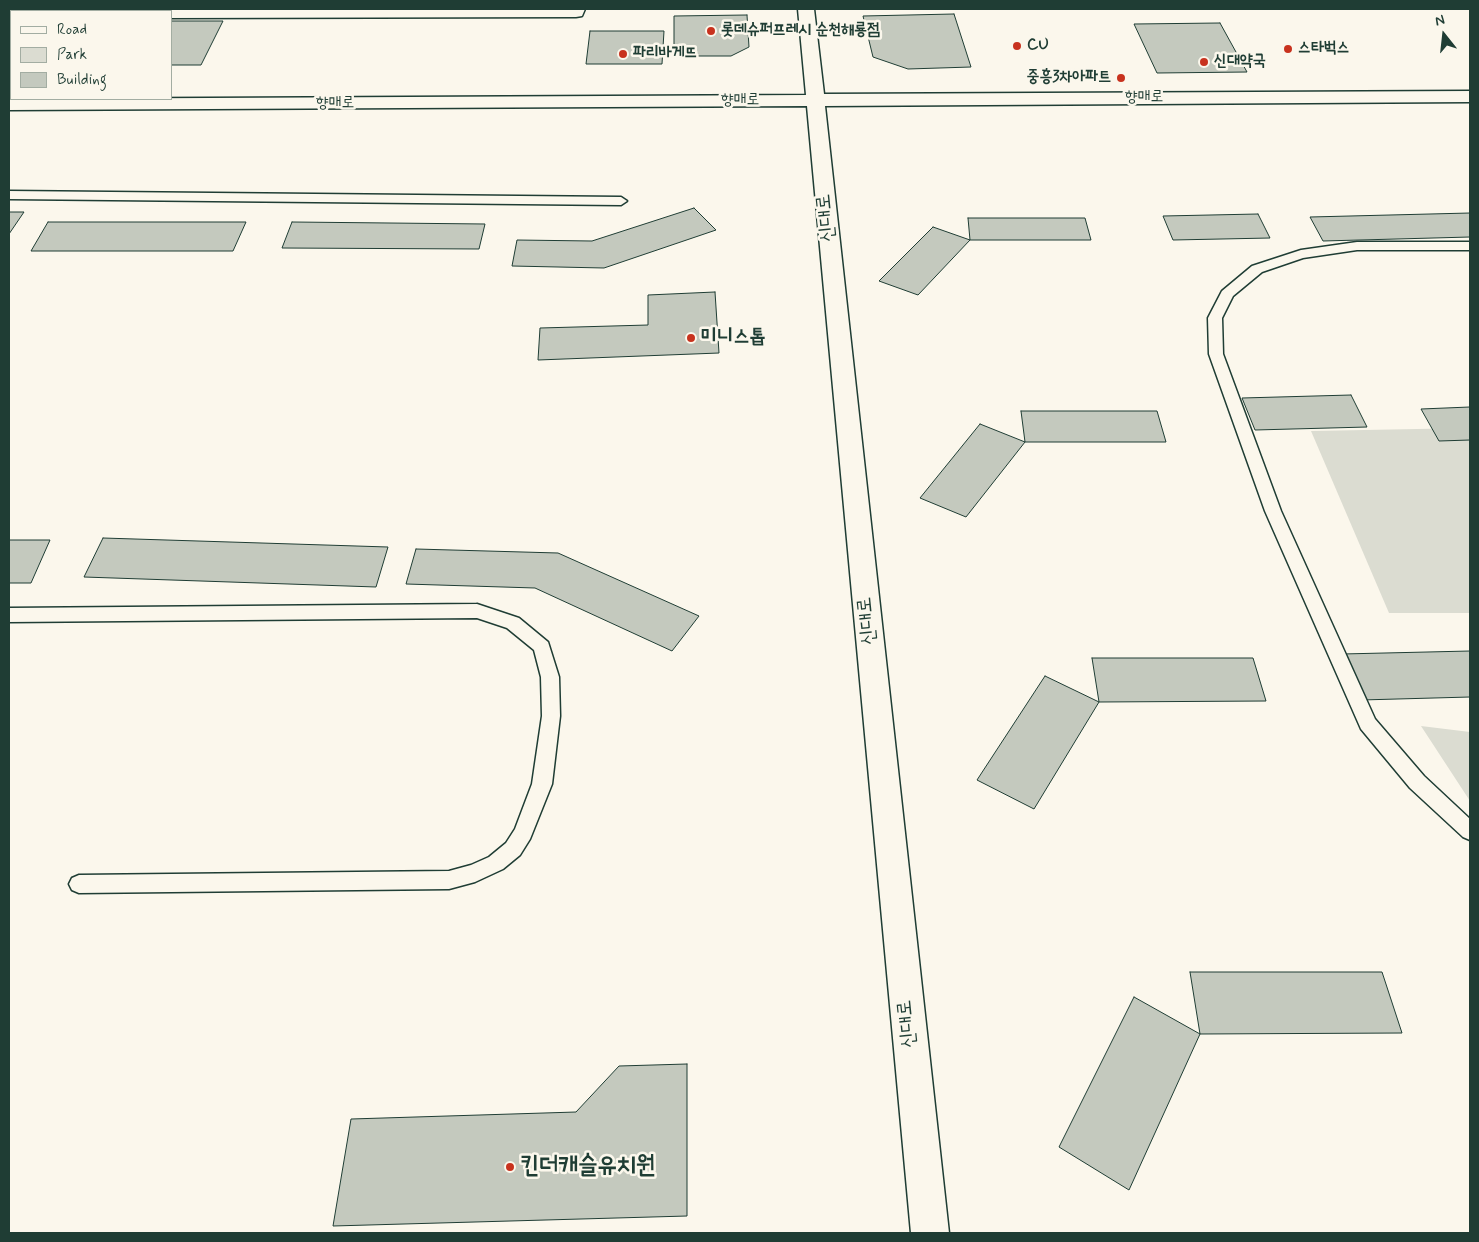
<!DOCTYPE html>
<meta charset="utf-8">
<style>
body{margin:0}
#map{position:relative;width:1479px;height:1242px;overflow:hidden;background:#fbf7ec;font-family:Mynerve,sans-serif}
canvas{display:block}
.frame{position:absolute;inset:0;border:10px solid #1f3d34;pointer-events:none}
.legend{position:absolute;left:10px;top:10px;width:162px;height:90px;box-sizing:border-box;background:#fbf7ec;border:1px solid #a3ada2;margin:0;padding:6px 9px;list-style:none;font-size:15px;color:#1f3d34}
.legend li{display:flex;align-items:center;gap:10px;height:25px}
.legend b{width:25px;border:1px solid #a3ada2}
.north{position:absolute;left:1419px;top:10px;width:50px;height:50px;-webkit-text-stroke:4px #fbf7ec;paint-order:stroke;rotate:344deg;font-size:14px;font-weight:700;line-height:20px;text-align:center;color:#1f3d34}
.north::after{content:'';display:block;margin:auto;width:18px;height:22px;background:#1f3d34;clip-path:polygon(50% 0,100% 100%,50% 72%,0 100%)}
</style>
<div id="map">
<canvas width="1479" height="1242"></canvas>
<div class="frame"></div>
<ul class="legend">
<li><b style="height:6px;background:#fbf7ec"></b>Road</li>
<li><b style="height:14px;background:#dbdcd1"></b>Park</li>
<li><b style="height:14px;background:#c4c9be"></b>Building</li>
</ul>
<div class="north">N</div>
</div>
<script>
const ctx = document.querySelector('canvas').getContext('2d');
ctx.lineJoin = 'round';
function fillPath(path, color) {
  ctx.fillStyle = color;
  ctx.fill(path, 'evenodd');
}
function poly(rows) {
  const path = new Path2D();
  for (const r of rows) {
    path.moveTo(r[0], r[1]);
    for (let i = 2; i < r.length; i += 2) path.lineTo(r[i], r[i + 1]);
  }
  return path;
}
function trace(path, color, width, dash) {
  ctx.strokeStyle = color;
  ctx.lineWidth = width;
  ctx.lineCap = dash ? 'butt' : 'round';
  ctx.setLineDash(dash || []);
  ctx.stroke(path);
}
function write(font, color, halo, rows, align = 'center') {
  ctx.font = font + ' Mynerve,"Poor Story",sans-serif';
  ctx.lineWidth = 5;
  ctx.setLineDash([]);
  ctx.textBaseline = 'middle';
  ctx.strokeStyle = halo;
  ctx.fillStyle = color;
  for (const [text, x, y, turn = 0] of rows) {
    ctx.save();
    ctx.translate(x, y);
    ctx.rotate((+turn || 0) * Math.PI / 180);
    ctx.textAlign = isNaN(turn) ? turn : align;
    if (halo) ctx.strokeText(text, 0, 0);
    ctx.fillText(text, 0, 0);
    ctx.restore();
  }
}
const green = poly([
 [1470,428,1470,613,1389,613,1311,431],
 [1421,726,1470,732,1470,801]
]);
const building = poly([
 [9,9,38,9,36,11,11,11,11,46,9,50,9,9],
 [954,14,971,67,908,69,873,57,863,16,954,14],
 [747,15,749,47,731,56,674,56,674,16,747,15],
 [171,21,223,21,201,65,171,65,171,21],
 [1220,23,1247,72,1157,73,1134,24,1220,23],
 [590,31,664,31,662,64,586,64,590,31],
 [694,208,716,230,604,268,512,266,517,240,592,241,694,208],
 [9,212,24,212,9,234,9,212],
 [1470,213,1470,237,1323,241,1310,217,1470,213],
 [1258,214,1270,238,1173,240,1163,216,1258,214],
 [968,218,1085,218,1091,240,970,240,968,218],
 [48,222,246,222,233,251,31,251,48,222],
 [292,222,485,224,479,249,282,248,292,222],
 [933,227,970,240,918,295,879,281,933,227],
 [715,292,719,353,538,360,540,328,648,325,648,295,715,292],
 [1351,395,1367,427,1255,430,1242,398,1351,395],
 [1470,407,1470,440,1439,441,1421,409,1470,407],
 [1021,411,1157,411,1166,442,1025,442,1021,411],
 [980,424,1025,442,966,517,920,498,980,424],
 [103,538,388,547,376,587,84,577,103,538],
 [9,540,50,540,31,583,9,583,9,540],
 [416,549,558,553,699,616,672,651,535,588,406,584,416,549],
 [1470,651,1470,697,1361,700,1342,654,1470,651],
 [1092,658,1253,658,1266,701,1099,702,1092,658],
 [1045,676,1099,702,1034,809,977,780,1045,676],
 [1190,972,1382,972,1402,1033,1200,1034,1190,972],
 [1134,997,1200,1034,1129,1190,1059,1147,1134,997],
 [687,1064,687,1216,333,1226,351,1119,576,1112,619,1066,687,1064]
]);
const lane = poly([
 [9,191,621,197,627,201,621,205,9,199,9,191],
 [1357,242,1470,242,1470,250,1357,250,1303,258,1262,272,1233,296,1222,318,1223,354,1281,511,1375,719,1424,776,1470,819,1470,840,1463,837,1410,788,1361,729,1265,511,1209,354,1208,318,1222,291,1252,266,1301,250,1357,242],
 [477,604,519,618,548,642,559,677,560,716,552,784,530,839,520,855,503,869,475,882,449,889,79,893,72,890,69,884,72,878,79,875,449,871,471,865,489,857,506,843,515,829,532,784,542,716,541,677,534,650,507,628,477,618,9,622,9,608,477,604]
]);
const street = poly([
 [87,9,103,9,102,11,86,11,87,9],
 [165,9,585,9,582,16,576,17,171,18,171,11,164,11,165,9]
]);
const secondary = poly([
 [798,9,814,9,824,94,1470,91,1470,102,825,106,949,1233,911,1233,807,106,9,110,9,99,806,95,798,9]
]);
const markers = [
 [711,31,5,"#c8321e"],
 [1017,46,5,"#c8321e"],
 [1288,49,5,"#c8321e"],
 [623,54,5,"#c8321e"],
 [1204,62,5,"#c8321e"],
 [1121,78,5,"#c8321e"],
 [691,338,5,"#c8321e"],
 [510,1167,5,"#c8321e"]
];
const farPoinames = [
 ["롯데슈퍼프레시 순천해룡점",721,31],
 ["CU",1027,46],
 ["스타벅스",1298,49],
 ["파리바게뜨",633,54],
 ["신대약국",1214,62],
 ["중흥3차아파트",1111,78,"right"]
];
const farStreetnames = [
 ["향매로",1144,98],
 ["향매로",740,101],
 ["향매로",335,104]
];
const streetNames = [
 ["신대로",827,218,-96],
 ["신대로",868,621,-96],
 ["신대로",908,1024,-96]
];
const poiNames = [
 ["미니스톱",701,338]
];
const nearPoinames = [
 ["킨더캐슬유치원",520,1167]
];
fillPath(green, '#dbdcd1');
fillPath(building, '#c4c9be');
trace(building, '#1f3d34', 1);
trace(lane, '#1f3d34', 3);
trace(street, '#1f3d34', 3);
trace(secondary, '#1f3d34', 3);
fillPath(lane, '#fbf7ec');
fillPath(street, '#fbf7ec');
fillPath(secondary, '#fbf7ec');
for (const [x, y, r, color] of markers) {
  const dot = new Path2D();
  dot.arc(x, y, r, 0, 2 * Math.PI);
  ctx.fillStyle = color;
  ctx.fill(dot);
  trace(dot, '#fbf7ec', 2);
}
write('bold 16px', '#1f3d34', '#fbf7ec', farPoinames, 'left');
write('16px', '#1f3d34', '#fbf7ec', farStreetnames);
write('20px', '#1f3d34', '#fbf7ec', streetNames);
write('bold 20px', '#1f3d34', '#fbf7ec', poiNames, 'left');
write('bold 24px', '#1f3d34', '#fbf7ec', nearPoinames, 'left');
</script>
